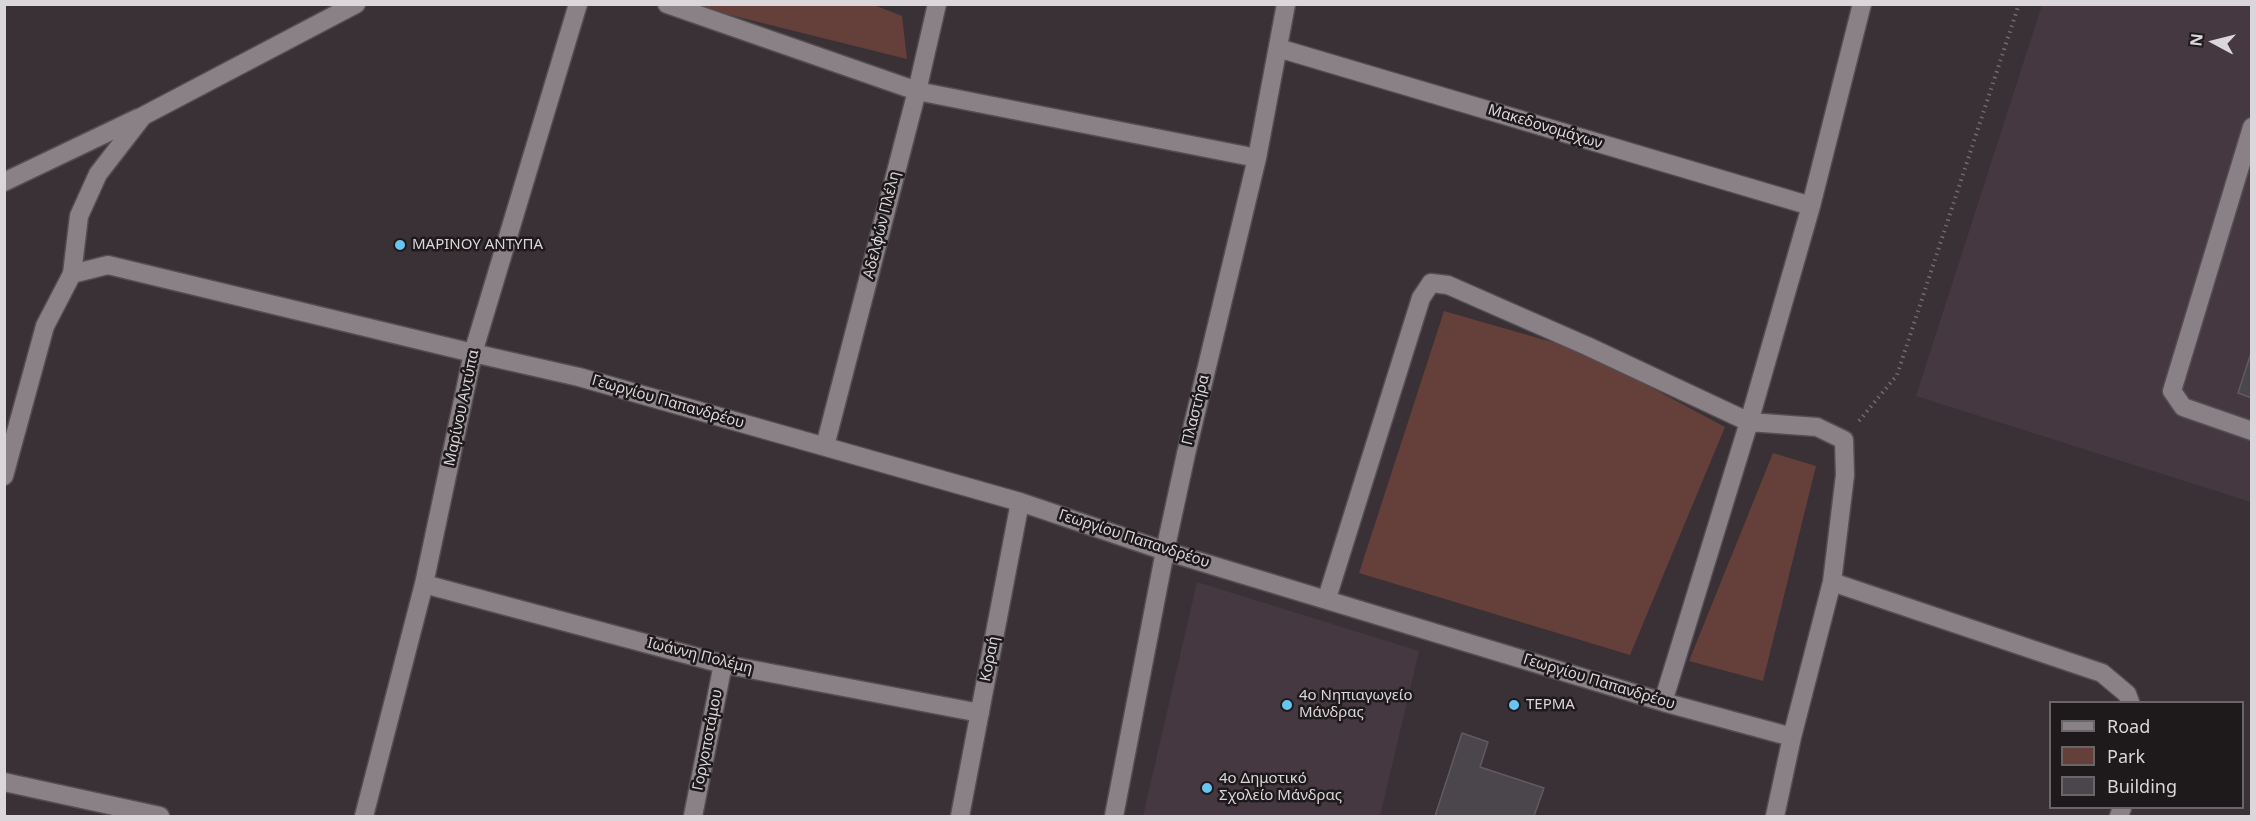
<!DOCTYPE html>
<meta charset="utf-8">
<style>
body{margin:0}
#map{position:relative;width:2256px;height:821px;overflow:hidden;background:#393135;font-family:"Noto Sans",sans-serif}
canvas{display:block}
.frame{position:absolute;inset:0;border:6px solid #dbd6d9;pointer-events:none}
.legend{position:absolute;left:2049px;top:701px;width:195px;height:108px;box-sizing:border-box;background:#1e1a1c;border:2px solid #6a6568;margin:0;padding:8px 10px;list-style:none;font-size:18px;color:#dbd6d9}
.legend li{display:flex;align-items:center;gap:12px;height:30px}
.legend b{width:30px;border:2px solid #6a6568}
.north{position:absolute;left:2184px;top:12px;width:60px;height:60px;-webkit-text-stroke:4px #1e1a1c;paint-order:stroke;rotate:277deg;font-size:16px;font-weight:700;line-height:24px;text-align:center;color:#dbd6d9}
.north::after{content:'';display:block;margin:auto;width:21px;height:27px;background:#dbd6d9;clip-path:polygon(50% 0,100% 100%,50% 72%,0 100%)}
</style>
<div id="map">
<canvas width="2256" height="821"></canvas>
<div class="frame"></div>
<ul class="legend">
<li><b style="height:8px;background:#8a8186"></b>Road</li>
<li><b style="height:16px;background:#653f3a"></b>Park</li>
<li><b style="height:16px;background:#4b464c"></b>Building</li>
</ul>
<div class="north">N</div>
</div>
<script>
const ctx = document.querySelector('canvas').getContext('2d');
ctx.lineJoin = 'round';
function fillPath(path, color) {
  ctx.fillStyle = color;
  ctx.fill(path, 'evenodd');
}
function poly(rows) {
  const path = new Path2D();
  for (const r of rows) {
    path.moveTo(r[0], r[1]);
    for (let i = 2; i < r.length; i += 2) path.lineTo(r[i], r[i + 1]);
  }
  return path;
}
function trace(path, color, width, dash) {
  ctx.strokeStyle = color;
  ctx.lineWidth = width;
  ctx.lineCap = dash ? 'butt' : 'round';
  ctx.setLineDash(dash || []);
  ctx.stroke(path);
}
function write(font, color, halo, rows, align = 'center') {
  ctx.font = font + ' "Noto Sans",sans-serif';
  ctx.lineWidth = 5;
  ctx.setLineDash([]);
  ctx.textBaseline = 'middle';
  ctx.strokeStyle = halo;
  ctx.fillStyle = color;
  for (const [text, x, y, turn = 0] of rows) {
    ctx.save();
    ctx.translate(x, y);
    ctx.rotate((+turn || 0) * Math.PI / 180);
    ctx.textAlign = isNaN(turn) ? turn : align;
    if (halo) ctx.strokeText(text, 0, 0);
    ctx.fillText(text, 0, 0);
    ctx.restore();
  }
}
const built = poly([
 [2042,5,2251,5,2251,502,1916,396],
 [1197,582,1419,651,1380,816,1143,816]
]);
const green = poly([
 [690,5,874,5,902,16,907,59],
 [1444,311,1583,351,1725,427,1630,655,1359,573],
 [1773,453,1816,466,1763,681,1689,661]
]);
const building = poly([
 [2252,350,2252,398,2238,393,2252,350],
 [1462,733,1488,742,1480,767,1544,788,1534,816,1435,816,1462,733]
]);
const path = poly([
 [1859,421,1897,375,2019,4]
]);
const service = poly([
 [2252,127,2172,391,2183,407,2252,431]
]);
const minor = poly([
 [667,4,917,91,1257,158],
 [1278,48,1811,206],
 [4,182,138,118],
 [72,274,79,216,98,174,143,116,356,4],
 [825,446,917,91,937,4],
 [1832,582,2102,673,2127,694,2130,702],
 [424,584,723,664,980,713],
 [1327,598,1421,298,1431,283,1448,285,1587,346,1749,422,1817,427,1844,440,1845,475,1832,582,1792,737,1775,816],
 [1663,702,1749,422,1811,206,1862,4],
 [4,782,160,816],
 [364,816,424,584,473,353,579,377,1020,502,1165,551,1663,702,1792,737],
 [693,816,723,664],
 [960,816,1020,502],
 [1114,816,1165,551,1186,454,1257,158,1286,4],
 [2119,816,2122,808]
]);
const tertiary = poly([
 [4,476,45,326,72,274,108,265,473,353,578,4]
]);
const markers = [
 [400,245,6,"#68c4f0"],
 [1287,705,6,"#68c4f0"],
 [1514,705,6,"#68c4f0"],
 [1207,788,6,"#68c4f0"]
];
const streetNames = [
 ["Μακεδονομάχων",1545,127,17],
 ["Αδελφών Πλέλη",882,225,-76],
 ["Γεωργίου Παπανδρέου",668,402,16],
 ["Μαρίνου Αντύπα",462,408,-78],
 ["Πλαστήρα",1196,410,-76],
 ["Γεωργίου Παπανδρέου",1134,539,18],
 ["Ιωάννη Πολέμη",700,656,14],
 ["Κοραή",990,659,-79],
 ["Γεωργίου Παπανδρέου",1599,682,17],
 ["Γοργοποτάμου",708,740,-79]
];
const poiNames = [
 ["ΜΑΡΙΝΟΥ ΑΝΤΥΠΑ",412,245],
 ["4ο Νηπιαγωγείο",1299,696],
 ["Μάνδρας",1299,713],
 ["ΤΕΡΜΑ",1526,705],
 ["4ο Δημοτικό",1219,779],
 ["Σχολείο Μάνδρας",1219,796]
];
fillPath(built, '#463840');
fillPath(green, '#653f3a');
fillPath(building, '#4b464c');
trace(building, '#605a61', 1.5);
trace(service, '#544e52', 21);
trace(minor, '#544e52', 21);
trace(tertiary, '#544e52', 21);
trace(path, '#716a6e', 4, [1.5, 4.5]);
trace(service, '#8a8186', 18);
trace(minor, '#8a8186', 18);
trace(tertiary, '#8a8186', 18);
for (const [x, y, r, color] of markers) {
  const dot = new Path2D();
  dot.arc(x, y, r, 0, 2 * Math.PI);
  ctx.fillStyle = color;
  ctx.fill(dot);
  trace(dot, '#1e1a1c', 2);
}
write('15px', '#dbd6d9', '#1e1a1c', streetNames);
write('15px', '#dbd6d9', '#1e1a1c', poiNames, 'left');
</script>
